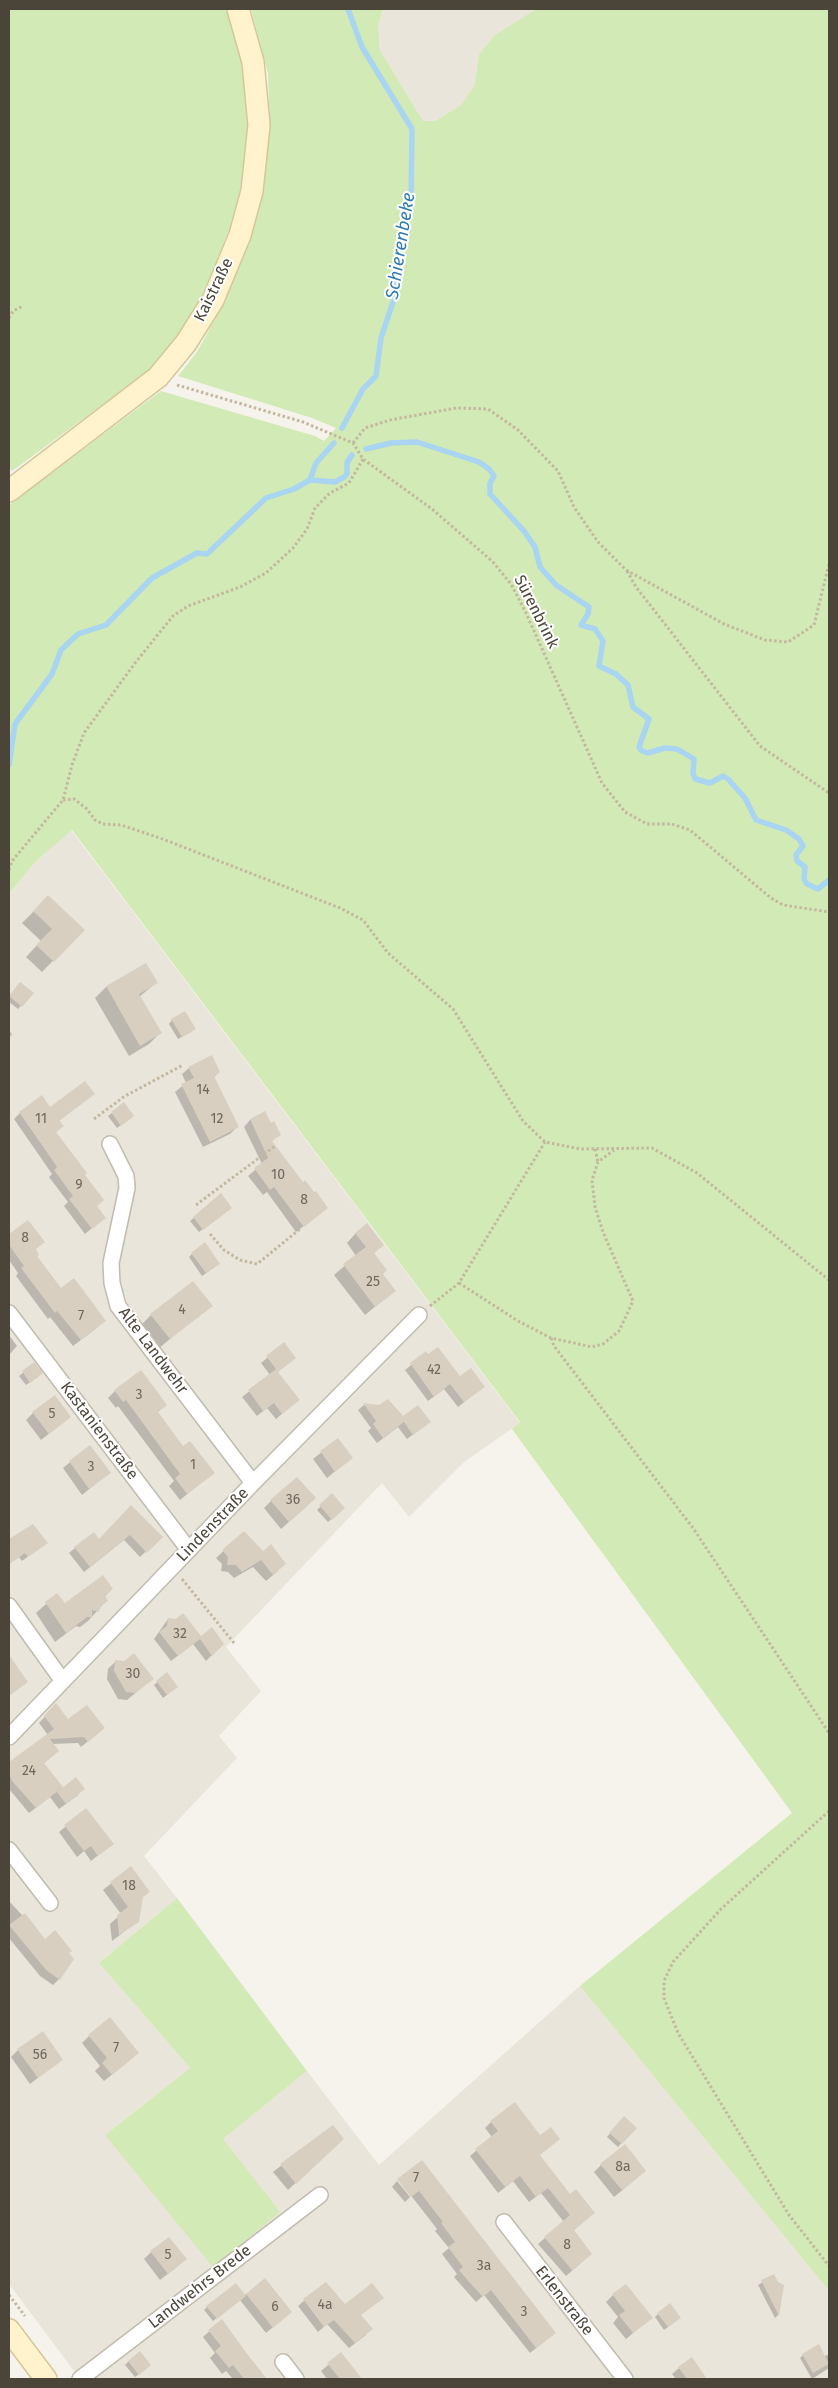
<!DOCTYPE html>
<meta charset="utf-8">
<style>
body{margin:0}
#map{position:relative;width:838px;height:2388px;overflow:hidden;background:#f6f3ec;font-family:"Fira Sans",sans-serif}
canvas{display:block}
.frame{position:absolute;inset:0;border:10px solid #4b4439;pointer-events:none}
</style>
<div id="map">
<canvas width="838" height="2388"></canvas>
<div class="frame"></div>
</div>
<script>
const ctx = document.querySelector('canvas').getContext('2d');
ctx.lineJoin = 'round';
function fillPath(path, color) {
  ctx.fillStyle = color;
  ctx.fill(path, 'evenodd');
}
function poly(rows) {
  const path = new Path2D();
  for (const r of rows) {
    path.moveTo(r[0], r[1]);
    for (let i = 2; i < r.length; i += 2) path.lineTo(r[i], r[i + 1]);
  }
  return path;
}
function trace(path, color, width, dash) {
  ctx.strokeStyle = color;
  ctx.lineWidth = width;
  ctx.lineCap = dash ? 'butt' : 'round';
  ctx.setLineDash(dash || []);
  ctx.stroke(path);
}
function write(font, color, halo, rows, align = 'center') {
  ctx.font = font + ' "Fira Sans",sans-serif';
  ctx.lineWidth = 4;
  ctx.setLineDash([]);
  ctx.textBaseline = 'middle';
  ctx.strokeStyle = halo;
  ctx.fillStyle = color;
  for (const [text, x, y, turn = 0] of rows) {
    ctx.save();
    ctx.translate(x, y);
    ctx.rotate((+turn || 0) * Math.PI / 180);
    ctx.textAlign = isNaN(turn) ? turn : align;
    if (halo) ctx.strokeText(text, 0, 0);
    ctx.fillText(text, 0, 0);
    ctx.restore();
  }
}
const residential = poly([
 [383,9,536,9,495,35,479,54,474,86,461,105,435,121,423,121,380,50,378,25],
 [71,830,520,1423,464,1462,409,1517,382,1483,226,1647,261,1691,219,1736,237,1758,144,1856,177,1898,99,1963,190,2068,105,2135,223,2139,307,2071,379,2165,580,1986,829,2291,829,2379,80,2379,9,2284,9,894,36,861]
]);
const green = poly([
 [9,9,227,9,244,64,249,123,241,187,229,230,204,293,179,337,150,370,12,471,9,467],
 [251,9,383,9,378,25,380,50,423,121,435,121,461,105,474,86,479,54,495,35,536,9,829,9,829,2291,580,1986,792,1813,512,1429,520,1422,72,830,36,861,9,894,9,505,161,391,315,436,324,441,336,428,312,418,178,376,197,352,226,299,245,250,258,203,270,129,268,74],
 [177,1898,307,2071,223,2139,280,2212,213,2267,105,2135,190,2068,99,1963]
]);
const shadow = poly([
 [37,908,83,930,42,972,26,957,41,941,22,923],
 [146,964,156,983,139,997,160,1033,149,1044,129,1056,95,998,106,987],
 [21,983,32,994,18,1009,9,1002,9,997],
 [172,1020,191,1032,178,1039,169,1024],
 [189,1068,219,1072,214,1077,237,1127,230,1134,203,1147,175,1092,186,1083,182,1074],
 [124,1104,129,1119,117,1128,108,1116],
 [50,1109,63,1126,55,1133,84,1175,96,1207,104,1218,85,1234,64,1206,68,1202,49,1177,52,1174,14,1119,20,1113],
 [265,1113,270,1124,279,1134,271,1142,302,1183,327,1208,296,1232,267,1192,263,1195,248,1176,262,1164,244,1127,250,1120],
 [221,1195,227,1211,199,1232,190,1221],
 [28,1222,36,1257,60,1290,98,1327,73,1346,50,1317,48,1319,16,1276,18,1273,9,1260,9,1236],
 [356,1233,382,1245,373,1254,382,1275,394,1291,365,1315,334,1275,356,1256,347,1243],
 [192,1254,215,1267,202,1276,189,1257],
 [211,1305,158,1349,140,1326,151,1315],
 [9,1335,17,1346,9,1355],
 [284,1344,277,1372,298,1400,276,1419,267,1408,257,1416,242,1397,270,1375,261,1363],
 [426,1353,459,1378,483,1387,458,1407,444,1389,428,1401,405,1370],
 [34,1364,38,1377,26,1385,19,1376],
 [115,1391,165,1405,157,1413,183,1448,213,1473,180,1500,169,1486,174,1481,118,1406,116,1408,108,1398],
 [364,1405,379,1407,423,1427,407,1439,398,1427,377,1443,368,1431,371,1428,358,1410],
 [33,1413,70,1417,41,1440,26,1420],
 [338,1439,351,1458,327,1478,313,1459],
 [90,1446,110,1472,82,1495,63,1468],
 [332,1495,344,1508,328,1522,317,1510],
 [271,1501,307,1506,281,1529,264,1508],
 [131,1507,161,1537,140,1557,124,1540,84,1572,69,1553,75,1548,99,1541],
 [32,1526,46,1543,22,1561,19,1557,9,1564,9,1541],
 [244,1532,278,1571,266,1581,253,1567,234,1578,228,1572,221,1571,222,1564,216,1558],
 [112,1589,104,1597,107,1600,88,1621,80,1627,76,1626,55,1642,36,1613,57,1594,64,1605],
 [168,1619,200,1638,223,1644,206,1661,193,1644,171,1661,154,1639],
 [116,1661,152,1679,127,1700,118,1699,107,1679,108,1669],
 [167,1674,173,1690,163,1698,154,1685],
 [56,1705,68,1721,97,1734,81,1747,78,1743,52,1744,58,1751,43,1764,62,1789,78,1795,59,1809,50,1797,29,1813,9,1789,9,1763,48,1735,39,1723],
 [86,1810,112,1844,91,1861,84,1851,77,1857,59,1832],
 [130,1868,141,1898,138,1921,112,1941,110,1924,121,1914,103,1890],
 [9,1901,45,1940,68,1953,59,1979,53,1985,40,1976,9,1938],
 [89,2036,130,2060,104,2081,95,2071,100,2066,82,2043],
 [18,2050,61,2060,30,2084,11,2057],
 [624,2118,635,2128,618,2147,607,2137],
 [491,2122,540,2137,559,2139,539,2155,570,2196,593,2213,573,2231,591,2254,566,2276,538,2244,564,2222,541,2193,529,2202,513,2181,498,2193,470,2156,492,2137,485,2128],
 [332,2126,335,2146,288,2190,273,2172],
 [422,2162,555,2333,530,2353,484,2295,476,2302,454,2277,457,2274,442,2254,449,2248,435,2231,437,2229,399,2180],
 [601,2165,637,2178,614,2197,594,2172],
 [397,2181,410,2197,405,2202,392,2187],
 [151,2252,178,2266,160,2280,144,2259],
 [773,2276,777,2283,782,2286,778,2315,775,2318,758,2285],
 [325,2283,345,2306,360,2316,366,2335,349,2348,327,2324,318,2332,298,2306],
 [247,2294,291,2312,266,2333,240,2300,213,2321,204,2310,207,2307],
 [613,2295,651,2318,626,2339,613,2323,618,2317,606,2302],
 [658,2314,676,2321,664,2330,655,2317],
 [221,2321,266,2379,233,2379,226,2371,222,2374,210,2358,215,2353,203,2337],
 [341,2354,361,2379,327,2379,321,2371],
 [829,2354,829,2368,812,2379,800,2358,803,2355,825,2356],
 [691,2358,706,2379,676,2379,672,2374],
 [129,2361,146,2369,135,2377,125,2365]
]);
const stream = poly([
 [342,428,363,389,376,376,381,338,396,293,397,254,400,246,406,237,408,230,405,221,411,210,412,129,362,47,348,9],
 [366,449,391,443,417,442,479,462,489,469,494,476,490,483,490,494,524,531,535,547,540,567,556,585,589,607,588,614,581,625,595,629,603,641,599,666,616,674,628,685,633,707,649,719,639,747,642,751,648,753,665,748,677,749,694,759,693,773,695,779,710,783,723,776,728,779,745,798,756,820,786,830,799,839,803,846,796,855,797,861,805,867,804,879,807,884,818,889,829,880],
 [310,480,316,463,334,443],
 [9,765,15,724,52,674,61,650,78,634,106,625,152,578,197,553,207,554,266,498,294,489,310,480,335,482,344,477,347,474,347,463,352,455]
]);
const building = poly([
 [48,895,85,930,54,962,36,945,52,929,33,911],
 [146,963,158,983,139,994,162,1033,140,1046,106,986],
 [20,982,34,993,22,1007,9,996],
 [185,1011,196,1029,182,1037,171,1019],
 [212,1055,220,1072,214,1076,239,1127,210,1142,181,1084,194,1078,188,1067],
 [85,1081,95,1094,59,1121,64,1126,56,1132,87,1173,85,1175,104,1200,97,1206,106,1218,92,1229,69,1199,73,1196,54,1170,57,1167,19,1112,42,1095,50,1107],
 [124,1102,134,1116,121,1126,111,1112],
 [265,1111,271,1123,274,1121,281,1135,272,1141,303,1182,305,1180,314,1192,316,1191,328,1208,304,1227,274,1187,270,1190,254,1168,268,1158,250,1119],
 [221,1193,232,1208,203,1230,193,1217],
 [28,1220,45,1242,36,1249,39,1255,37,1256,61,1288,74,1278,106,1321,81,1340,57,1311,55,1313,21,1268,24,1266,9,1245,9,1234],
 [367,1223,384,1245,374,1253,387,1270,383,1274,396,1291,375,1307,343,1264,366,1247,355,1233],
 [205,1242,220,1264,206,1273,191,1253],
 [193,1281,213,1306,170,1339,150,1314],
 [284,1342,296,1358,278,1372,300,1400,282,1414,274,1403,263,1411,248,1390,276,1369,266,1356],
 [438,1347,460,1376,471,1368,485,1387,464,1402,450,1384,434,1397,410,1363,426,1351,428,1354],
 [34,1362,43,1373,30,1383,22,1371],
 [141,1370,167,1405,158,1412,183,1446,190,1441,215,1473,187,1494,175,1478,180,1474,126,1400,123,1402,114,1390],
 [55,1395,71,1417,49,1434,32,1412],
 [388,1399,403,1416,418,1405,431,1422,413,1435,404,1422,383,1438,373,1424,376,1421,363,1403,379,1405],
 [338,1438,353,1458,335,1472,320,1451],
 [90,1445,111,1473,89,1489,69,1461],
 [297,1477,316,1498,289,1522,270,1500],
 [332,1493,345,1508,332,1520,319,1505],
 [131,1505,163,1537,147,1553,130,1535,90,1567,74,1547,94,1532,99,1539],
 [33,1524,48,1543,28,1557,25,1553,9,1564,9,1539],
 [244,1531,263,1551,271,1544,286,1564,273,1575,261,1560,242,1572,236,1565,227,1565,228,1557,222,1550],
 [103,1575,113,1589,105,1595,108,1601,100,1607,99,1612,92,1610,92,1617,87,1617,66,1633,45,1602,57,1593,65,1603],
 [183,1613,201,1636,212,1627,224,1644,212,1656,200,1639,178,1656,159,1632,167,1626,168,1618,176,1619],
 [134,1653,154,1679,135,1693,126,1692,114,1671,115,1660,124,1661],
 [9,1655,28,1682,9,1696],
 [167,1672,178,1687,167,1695,156,1681],
 [56,1703,68,1719,87,1705,105,1728,88,1742,84,1737,50,1739,59,1751,44,1763,63,1787,36,1808,12,1781,9,1773,9,1762,54,1729,44,1716],
 [76,1777,85,1789,66,1804,57,1792],
 [86,1808,114,1844,98,1856,91,1846,84,1851,64,1825],
 [131,1866,150,1892,143,1897,139,1922,119,1935,117,1915,128,1907,110,1882],
 [25,1913,45,1939,55,1930,72,1951,69,1953,74,1959,60,1980,46,1970,9,1925],
 [110,2017,139,2053,112,2075,102,2063,107,2058,88,2035],
 [43,2031,63,2060,38,2078,17,2049],
 [515,2102,540,2135,551,2127,560,2139,540,2155,570,2194,576,2189,595,2213,574,2230,592,2254,572,2270,544,2237,570,2215,548,2188,536,2197,520,2176,505,2187,475,2149,498,2131,490,2121],
 [624,2116,637,2128,622,2144,609,2133],
 [333,2125,344,2139,296,2184,280,2164],
 [625,2144,646,2171,622,2190,600,2164],
 [422,2160,556,2333,536,2348,491,2290,483,2297,470,2283,459,2270,463,2267,448,2247,455,2242,441,2223,443,2222,419,2191,411,2197,397,2179],
 [169,2237,187,2259,168,2274,150,2251],
 [774,2274,778,2282,784,2285,779,2316,761,2280],
 [265,2278,292,2312,273,2328,246,2294],
 [326,2282,345,2304,372,2283,384,2298,361,2315,373,2329,355,2343,334,2320,324,2327,303,2299],
 [236,2283,246,2296,217,2319,206,2306],
 [626,2284,653,2318,633,2333,619,2315,625,2311,612,2294],
 [670,2303,681,2318,668,2327,657,2313],
 [222,2319,247,2354,267,2379,244,2379,233,2365,229,2368,215,2351,221,2346,208,2330],
 [819,2344,829,2364,813,2373,802,2354],
 [140,2351,151,2365,139,2375,128,2361],
 [341,2352,362,2379,340,2379,327,2363],
 [692,2357,707,2379,687,2379,678,2367]
]);
const path = poly([
 [9,318,13,311,23,306],
 [177,385,303,422,353,443,363,459,432,509,492,561,511,584,526,613,602,783,625,812,647,824,672,824,690,830,771,898,783,905,829,912],
 [353,443,365,428,390,420,456,408,488,409,518,430,558,471,574,507,598,542,626,570,724,624,765,640,788,642,814,625,829,564],
 [627,571,636,587,760,746,829,793],
 [63,800,74,799,87,809,95,820,103,824,121,825,160,838,340,908,363,920,388,953,453,1009,523,1121,545,1142,580,1149,652,1148,697,1173,829,1280],
 [9,870,12,861,63,800,72,765,84,733,135,663,173,616,188,606,240,587,266,573,293,548,307,529,315,508,330,493,349,483,363,459],
 [9,1034,14,1035],
 [94,1119,125,1096,183,1065],
 [595,1149,598,1162],
 [196,1205,275,1146],
 [210,1234,224,1250,240,1260,257,1264,300,1229],
 [459,1283,518,1321,551,1338,592,1347,603,1344,619,1331,633,1301,603,1232,595,1207,592,1180,598,1162,614,1150],
 [430,1306,459,1283,545,1142],
 [551,1338,554,1346,693,1528,829,1733],
 [182,1579,234,1643],
 [829,1811,721,1909,673,1962,664,1981,664,1998,678,2033,789,2215,829,2266],
 [9,2295,25,2316]
]);
const street = poly([
 [110,1144,126,1176,127,1188,111,1263,112,1283,118,1306,253,1483],
 [9,1313,189,1550],
 [9,1606,62,1680],
 [9,1737,253,1483,419,1315],
 [9,1850,50,1903],
 [504,2222,625,2379],
 [283,2362,296,2379],
 [80,2379,320,2195]
]);
const secondary = poly([
 [9,491,158,377,186,343,213,300,240,235,252,191,259,125,253,62,238,9],
 [9,2330,46,2379]
]);
const numberNames = [
 ["14",203,1090],
 ["11",41,1119],
 ["12",217,1119],
 ["10",278,1175],
 ["9",79,1185],
 ["8",304,1200],
 ["8",25,1238],
 ["25",373,1282],
 ["4",182,1310],
 ["7",81,1316],
 ["42",434,1370],
 ["3",139,1395],
 ["5",52,1414],
 ["1",193,1465],
 ["3",91,1467],
 ["36",293,1500],
 ["32",180,1634],
 ["30",133,1674],
 ["24",29,1771],
 ["18",129,1886],
 ["7",116,2048],
 ["56",40,2055],
 ["8a",623,2167],
 ["7",416,2178],
 ["8",567,2245],
 ["5",168,2255],
 ["3a",484,2266],
 ["4a",325,2305],
 ["6",275,2307],
 ["3",524,2312]
];
const streetNames = [
 ["Kaistraße",214,290,-64],
 ["Sürenbrink",536,612,63],
 ["Alte Landwehr",153,1351,53],
 ["Kastanienstraße",99,1431,53],
 ["Lindenstraße",213,1525,-46],
 ["Landwehrs Brede",200,2287,-38],
 ["Erlenstraße",564,2301,52]
];
const waterNames = [
 ["Schierenbeke",401,246,-81]
];
fillPath(residential, '#eae5da');
fillPath(green, '#d2eab5');
fillPath(shadow, '#0003');
trace(stream, '#a9d4f2', 5.5);
fillPath(building, '#d8cfc1');
trace(street, '#c2bbae', 18);
trace(secondary, '#d6c79b', 24);
trace(path, '#c4b79f', 3, [2.5, 2.5]);
trace(street, '#fff', 15);
trace(secondary, '#fff3cd', 21);
write('14px', '#6e675b', null, numberNames);
write('16px', '#4b4439', '#fff', streetNames);
write('italic 18px', '#2e7ab2', '#fff', waterNames);
</script>
